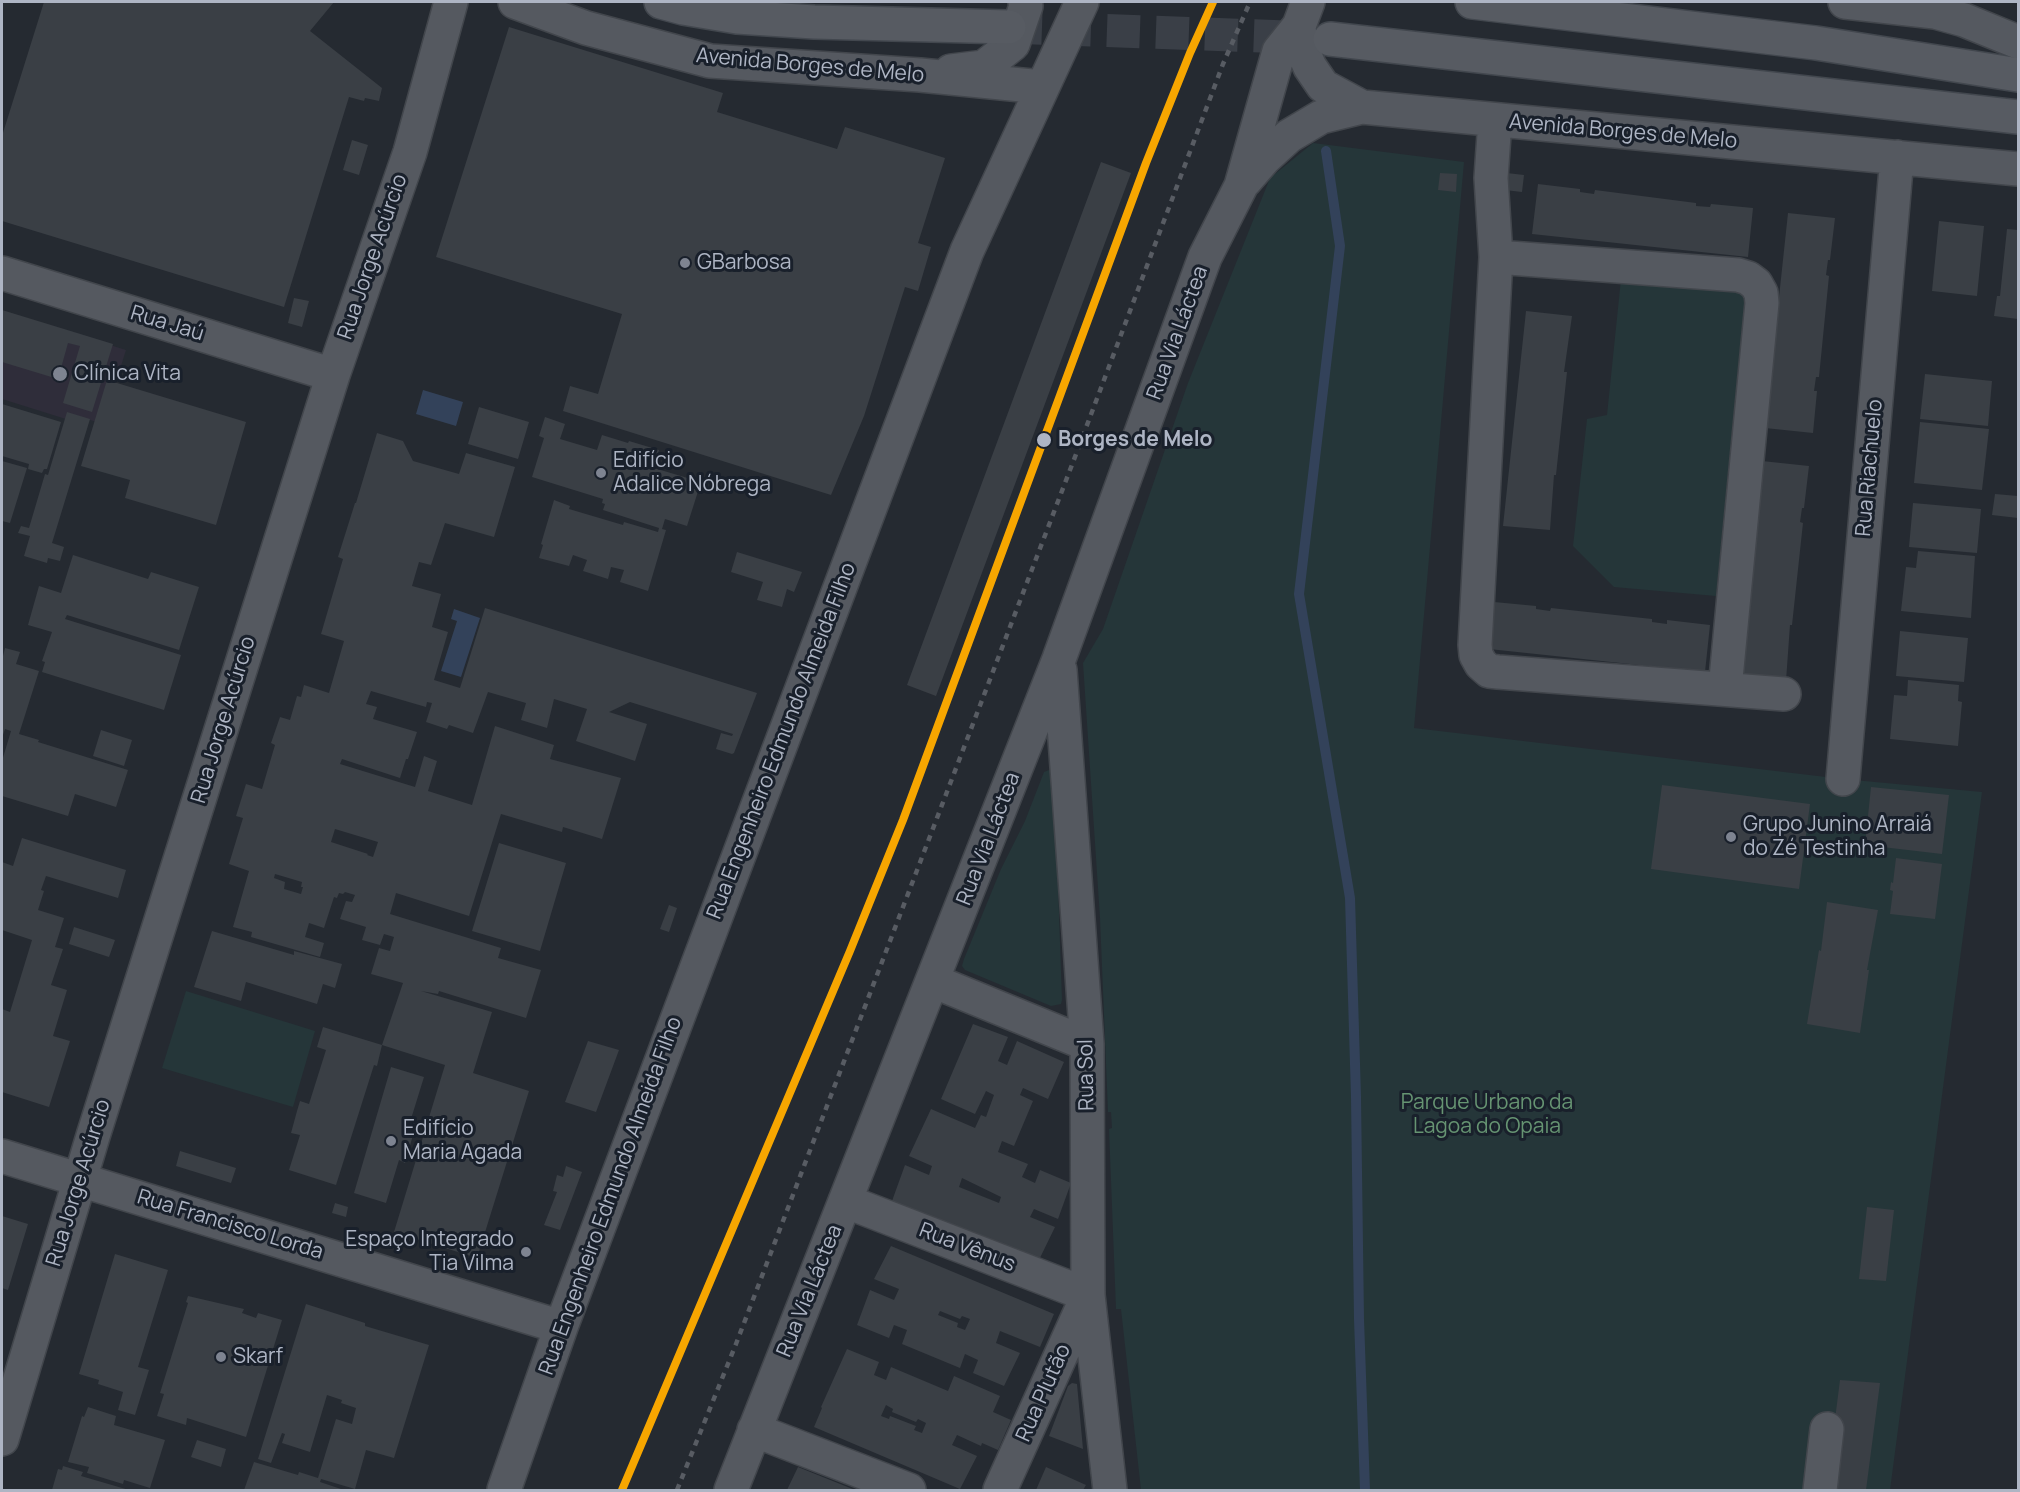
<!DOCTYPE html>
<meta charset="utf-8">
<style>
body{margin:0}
#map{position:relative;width:2020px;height:1492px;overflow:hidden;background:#252a31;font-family:Manrope,sans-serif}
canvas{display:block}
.frame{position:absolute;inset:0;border:3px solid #aeb5c4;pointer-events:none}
</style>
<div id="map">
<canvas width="2020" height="1492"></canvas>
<div class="frame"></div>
</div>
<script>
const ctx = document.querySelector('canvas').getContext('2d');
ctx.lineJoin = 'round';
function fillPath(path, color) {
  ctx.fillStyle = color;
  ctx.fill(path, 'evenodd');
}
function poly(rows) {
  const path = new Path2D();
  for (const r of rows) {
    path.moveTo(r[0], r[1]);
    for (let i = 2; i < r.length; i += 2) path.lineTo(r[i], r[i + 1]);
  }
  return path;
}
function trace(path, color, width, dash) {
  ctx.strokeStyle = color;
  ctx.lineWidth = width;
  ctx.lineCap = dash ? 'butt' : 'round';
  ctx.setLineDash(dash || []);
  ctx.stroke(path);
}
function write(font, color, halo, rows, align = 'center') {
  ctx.font = font + ' Manrope,sans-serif';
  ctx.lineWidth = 6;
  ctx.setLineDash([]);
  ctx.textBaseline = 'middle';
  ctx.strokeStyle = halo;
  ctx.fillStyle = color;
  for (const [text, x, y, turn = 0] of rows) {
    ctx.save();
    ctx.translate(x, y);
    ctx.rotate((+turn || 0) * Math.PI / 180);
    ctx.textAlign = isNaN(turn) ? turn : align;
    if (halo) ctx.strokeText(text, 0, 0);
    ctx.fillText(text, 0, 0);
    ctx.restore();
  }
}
const medical = poly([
 [2,311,126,350,103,424,71,414,69,420,2,399]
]);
const green = poly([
 [1313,143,1464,162,1414,728,1843,779,1982,792,1890,1490,1141,1490,1121,1309,1116,1309,1109,1129,1112,1128,1111,1112,1108,1112,1100,918,1083,663,1103,629,1188,383,1270,178],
 [1621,279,1746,289,1716,596,1614,587,1573,546,1587,419,1607,415],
 [1049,770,1052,771,1056,827,1062,1000,1061,1004,1051,1006,965,970,962,966,964,959,1001,869,1025,821,1044,772],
 [186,991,315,1031,293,1107,162,1068]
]);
const water = poly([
 [423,390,463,402,456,426,416,414],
 [454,609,480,618,461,677,441,671,457,621,451,619]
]);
const stream = poly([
 [1326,151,1340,246,1299,594,1350,898,1356,1097,1359,1319,1365,1490]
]);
const building = poly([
 [44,2,334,2,310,31,382,88,379,101,365,98,364,101,349,97,284,307,2,221,2,136],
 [509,27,723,93,717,112,837,149,845,127,945,158,918,243,931,247,918,291,905,287,864,416,831,495,563,411,570,386,598,394,622,314,436,257],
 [352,140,368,145,359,175,343,170],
 [1101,162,1131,173,936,696,907,685],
 [1498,172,1524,175,1522,192,1496,189],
 [1440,173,1457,174,1456,192,1438,190],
 [1538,184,1580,189,1580,192,1594,194,1595,190,1696,203,1696,206,1710,207,1711,204,1753,208,1748,257,1532,234],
 [1788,213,1835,218,1830,260,1828,260,1826,275,1829,276,1819,377,1816,377,1814,391,1817,391,1813,433,1765,428],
 [1939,221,1984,226,1977,296,1932,291],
 [2007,229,2018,230,2018,319,1994,316,1997,296,2000,296],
 [294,298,309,301,302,327,288,323],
 [2,310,113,344,92,412,63,403,80,346,68,343,58,379,2,362],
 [1526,311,1572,316,1564,372,1567,372,1556,475,1554,475,1550,530,1503,526],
 [1925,374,1992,381,1988,426,1920,419],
 [107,380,246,422,216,525,125,498,130,480,81,466],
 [2,404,61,422,47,469,44,469,42,473,28,469,29,464,2,456],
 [479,407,529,422,518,459,468,444],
 [67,412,90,419,52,543,64,547,60,561,48,558,47,563,24,556,30,536,18,533,21,526,29,528,45,474,48,475],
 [545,417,565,424,560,439,597,450,602,435,628,443,629,441,659,450,654,468,701,482,687,526,665,519,662,529,666,530,648,591,620,582,624,570,611,567,608,579,583,571,587,560,573,555,569,566,539,558,543,545,541,544,554,500,570,506,569,509,623,525,624,522,658,532,659,528,603,510,605,504,602,503,603,499,532,477,544,438,539,436],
 [1920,422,1989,429,1982,490,1914,483],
 [377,433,403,441,413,461,459,474,466,453,515,467,494,537,445,523,431,565,419,562,412,586,441,594,432,627,448,632,434,680,460,688,485,608,757,693,734,753,732,754,716,749,721,733,732,736,733,734,630,702,609,712,647,724,635,761,576,741,587,709,554,699,547,728,521,720,526,703,488,692,473,733,449,725,447,729,426,722,432,703,427,702,426,707,371,691,366,704,377,707,373,719,417,732,408,759,406,759,400,778,342,759,340,764,415,787,424,756,437,761,428,791,472,805,495,726,554,745,550,759,621,778,602,839,563,827,562,832,501,814,469,916,396,893,390,914,501,948,498,958,541,970,526,1018,439,991,438,994,421,991,492,1012,473,1073,529,1091,477,1258,394,1232,445,1065,382,1045,403,983,371,974,379,948,390,951,394,937,384,934,380,945,362,940,366,927,340,919,346,901,352,902,355,895,345,892,343,894,339,893,337,898,334,897,324,928,309,923,305,937,324,943,320,957,251,937,252,932,233,927,249,871,229,864,243,818,236,816,246,784,262,789,275,745,271,743,280,717,290,720,297,696,301,697,304,685,329,693,344,641,321,634,343,559,338,557,355,503,356,503],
 [335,829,378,842,373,857,367,855,368,854,331,842],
 [275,874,302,882,301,887,303,887,301,894,284,889,285,882,274,878],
 [2,461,27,468,10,523,2,521],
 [1762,461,1809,466,1804,508,1802,508,1800,522,1803,523,1792,625,1790,625,1786,681,1739,676],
 [1995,494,2018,496,2018,518,1992,515],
 [1913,503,1981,509,1977,553,1909,547],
 [1918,551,1975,556,1971,618,1901,611,1906,567,1916,568],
 [737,552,802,572,794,592,787,589,782,607,757,600,763,582,731,572],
 [73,555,148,579,151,572,199,587,179,650,67,615,65,619,181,655,164,710,42,672,45,662,42,661,52,632,28,625,39,586,61,593],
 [1494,602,1536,606,1536,609,1550,611,1551,608,1652,619,1652,622,1667,624,1667,620,1710,625,1705,672,1489,649],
 [1900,631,1968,638,1964,682,1896,676],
 [5,648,20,652,16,664,39,671,19,734,39,740,38,742,128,770,116,807,75,794,68,816,2,796,2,761,11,731,5,729,2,738,2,660],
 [1908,680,1959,685,1958,701,1962,702,1958,746,1890,739,1894,695,1907,696],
 [101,730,132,740,124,766,93,756],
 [1662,785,1810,804,1799,889,1651,869],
 [1871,787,1949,795,1942,854,1865,845],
 [22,838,126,870,118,898,46,876,41,890,44,891,38,910,64,918,55,947,63,949,51,985,67,990,53,1036,70,1041,49,1107,2,1092,2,1009,10,1012,32,940,2,930,2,862,13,866],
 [499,843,566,863,540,951,472,931],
 [1896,858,1942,864,1935,919,1890,914,1893,891,1890,890,1891,882,1893,883],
 [1827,902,1878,910,1867,970,1869,970,1860,1033,1807,1024,1819,950,1821,951],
 [669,905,677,908,669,932,660,929],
 [74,927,115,940,109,957,69,944],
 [212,931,294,955,294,951,342,964,335,988,323,984,317,1004,246,982,241,1001,194,987],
 [973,1024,1008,1037,998,1061,1007,1065,1017,1041,1064,1062,1048,1099,1023,1088,1020,1095,1033,1101,1014,1146,1002,1141,998,1152,1028,1164,1022,1177,1035,1183,1040,1170,1071,1183,1058,1219,1034,1209,1030,1217,1055,1227,1038,1262,892,1201,905,1165,929,1175,932,1166,909,1156,931,1109,975,1128,981,1115,986,1117,994,1095,986,1091,975,1114,941,1099],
 [962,1178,1001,1197,999,1203,959,1187],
 [323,1027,382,1045,377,1066,374,1065,336,1185,289,1170,300,1135,291,1133,297,1111,300,1101,309,1104,326,1050,317,1047],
 [588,1041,619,1050,596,1112,565,1102],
 [391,1067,424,1077,411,1119,417,1121,405,1163,399,1160,386,1203,354,1193],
 [180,1151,236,1168,231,1183,176,1166],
 [566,1166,582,1172,560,1230,544,1225,557,1192,553,1191,557,1175,563,1177],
 [335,1203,348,1207,346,1217,332,1213],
 [1867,1207,1894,1210,1886,1281,1859,1279],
 [2,1216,28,1224,8,1290,2,1288],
 [891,1246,1054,1314,1040,1347,1000,1331,996,1343,1020,1353,1004,1386,973,1373,978,1360,965,1354,960,1368,902,1344,907,1330,894,1325,889,1338,857,1325,870,1290,894,1300,899,1289,874,1279],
 [940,1311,960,1319,962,1316,970,1319,965,1330,957,1327,958,1323,938,1315],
 [115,1254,168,1270,138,1367,149,1370,135,1415,118,1410,123,1392,98,1384,99,1380,79,1374],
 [188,1296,244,1309,242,1313,256,1318,258,1313,282,1320,246,1437,187,1418,186,1425,157,1416,164,1394,160,1393,188,1303,186,1302],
 [306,1304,365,1323,365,1326,429,1345,394,1458,366,1450,355,1489,321,1479,320,1482,344,1490,244,1490,254,1462,298,1475,299,1472,318,1478,336,1419,352,1424,356,1408,341,1403,342,1400,327,1395,310,1452,282,1443,285,1434,282,1433,271,1463,258,1459],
 [847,1349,879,1362,874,1375,886,1380,891,1367,948,1391,954,1376,1000,1396,993,1412,1011,1420,998,1450,982,1443,981,1446,957,1435,952,1445,977,1456,960,1489,814,1427,822,1408,821,1407],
 [886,1405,893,1409,892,1412,916,1422,918,1419,926,1423,922,1433,914,1430,916,1426,890,1416,889,1419,881,1416],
 [1840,1380,1880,1383,1866,1490,1826,1490],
 [1072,1383,1077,1384,1083,1449,1049,1436,1068,1386],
 [88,1407,116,1416,114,1425,165,1440,150,1488,124,1480,123,1484,87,1473,89,1467,68,1462,82,1416,84,1417],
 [197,1440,226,1449,221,1467,191,1457],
 [63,1466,83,1472,81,1476,129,1490,52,1490,58,1469,62,1470],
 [798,1467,855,1490,787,1490],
 [1046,1467,1086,1485,1083,1490,1036,1490]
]);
const majorTunnel = poly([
 [1009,27,1313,38]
]);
const minor = poly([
 [515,2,586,28,710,61,920,75,1042,87],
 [1308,2,1299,26,1301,47,1310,67,1323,86,1362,107,2018,169],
 [1845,2,1935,12,1964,20,2018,42],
 [951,71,984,67,1013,44,1026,6,1025,2],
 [1495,120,1491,178,1496,257,1475,645,1476,655,1481,664,1489,671,1498,672,1784,694],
 [1245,181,1265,158,1289,136,1321,117,1362,107],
 [1496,257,1738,275,1748,278,1756,284,1761,293,1762,303,1725,689],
 [2,273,333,375],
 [1060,670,1087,1044,1088,1295,1110,1490],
 [1843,779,1897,157],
 [933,981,1087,1044],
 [2,1156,561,1327],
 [845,1201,1088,1295,1000,1490],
 [754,1430,909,1490],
 [2,1439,93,1136,333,375,410,152,451,2],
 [504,1490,561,1327,967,251,1082,2],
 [731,1490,1059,659,1205,257,1241,186,1279,51,1299,26],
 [1820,1490,1827,1429]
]);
const major = poly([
 [661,2,683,8,737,17,814,22,1009,27],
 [1472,2,1816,43,2018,75],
 [1330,39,2018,117]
]);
const rail = poly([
 [677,1490,736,1344,1078,449,1223,64,1250,2]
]);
const rail1 = poly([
 [622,1490,850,951,903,820,1146,163,1190,53,1213,2]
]);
const markers = [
 [685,263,6,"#7e8491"],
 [60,374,8,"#7e8491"],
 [1044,440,8,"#aeb5c4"],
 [601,473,6,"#7e8491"],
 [1731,837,6,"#7e8491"],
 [391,1141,6,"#7e8491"],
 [526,1252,6,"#7e8491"],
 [221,1357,6,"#7e8491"]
];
const streetNames = [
 ["Avenida Borges de Melo",810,66,5],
 ["Avenida Borges de Melo",1623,132,5],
 ["Rua Jorge Acúrcio",373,257,-71],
 ["Rua Jaú",167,324,17],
 ["Rua Via Láctea",1178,333,-70],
 ["Rua Riachuelo",1870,468,-85],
 ["Rua Jorge Acúrcio",224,720,-73],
 ["Rua Engenheiro Edmundo Almeida Filho",782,741,-69],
 ["Rua Via Láctea",989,839,-69],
 ["Rua Sol",1087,1075,-91],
 ["Rua Jorge Acúrcio",79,1183,-73],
 ["Rua Engenheiro Edmundo Almeida Filho",611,1196,-70],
 ["Rua Francisco Lorda",230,1225,17],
 ["Rua Vênus",967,1248,21],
 ["Rua Via Láctea",810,1291,-68],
 ["Rua Plutão",1044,1393,-66]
];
const poiNames = [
 ["GBarbosa",697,263],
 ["Clínica Vita",74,374],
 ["Edifício",613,461],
 ["Adalice Nóbrega",613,485],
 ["Grupo Junino Arraiá",1743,825],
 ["do Zé Testinha",1743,849],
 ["Edifício",403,1129],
 ["Maria Agada",403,1153],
 ["Espaço Integrado",514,1240,"right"],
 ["Tia Vilma",514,1264,"right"],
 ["Skarf",233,1357]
];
const stopNames = [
 ["Borges de Melo",1058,440]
];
const parkNames = [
 ["Parque Urbano da",1487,1103],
 ["Lagoa do Opaia",1487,1127]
];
fillPath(medical, '#2f2d3a');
fillPath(green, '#253639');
fillPath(water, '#33425a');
trace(stream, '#33425a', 10);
fillPath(building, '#3a3f45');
trace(majorTunnel, '#3a3f47', 33, [33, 16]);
trace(minor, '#42464c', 36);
trace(major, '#42474e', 36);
trace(minor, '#555960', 33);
trace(major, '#575b62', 33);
trace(rail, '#585c63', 4.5, [6, 6]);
trace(rail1, '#f7a600', 8);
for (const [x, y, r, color] of markers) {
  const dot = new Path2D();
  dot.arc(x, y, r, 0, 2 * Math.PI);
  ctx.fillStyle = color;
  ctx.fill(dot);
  trace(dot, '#19202b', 2);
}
write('21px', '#aeb5c4', '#19202b', streetNames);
write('21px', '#aeb5c4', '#19202b', poiNames, 'left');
write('bold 21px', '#aeb5c4', '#19202b', stopNames, 'left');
write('21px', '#669472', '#19202b', parkNames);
</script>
